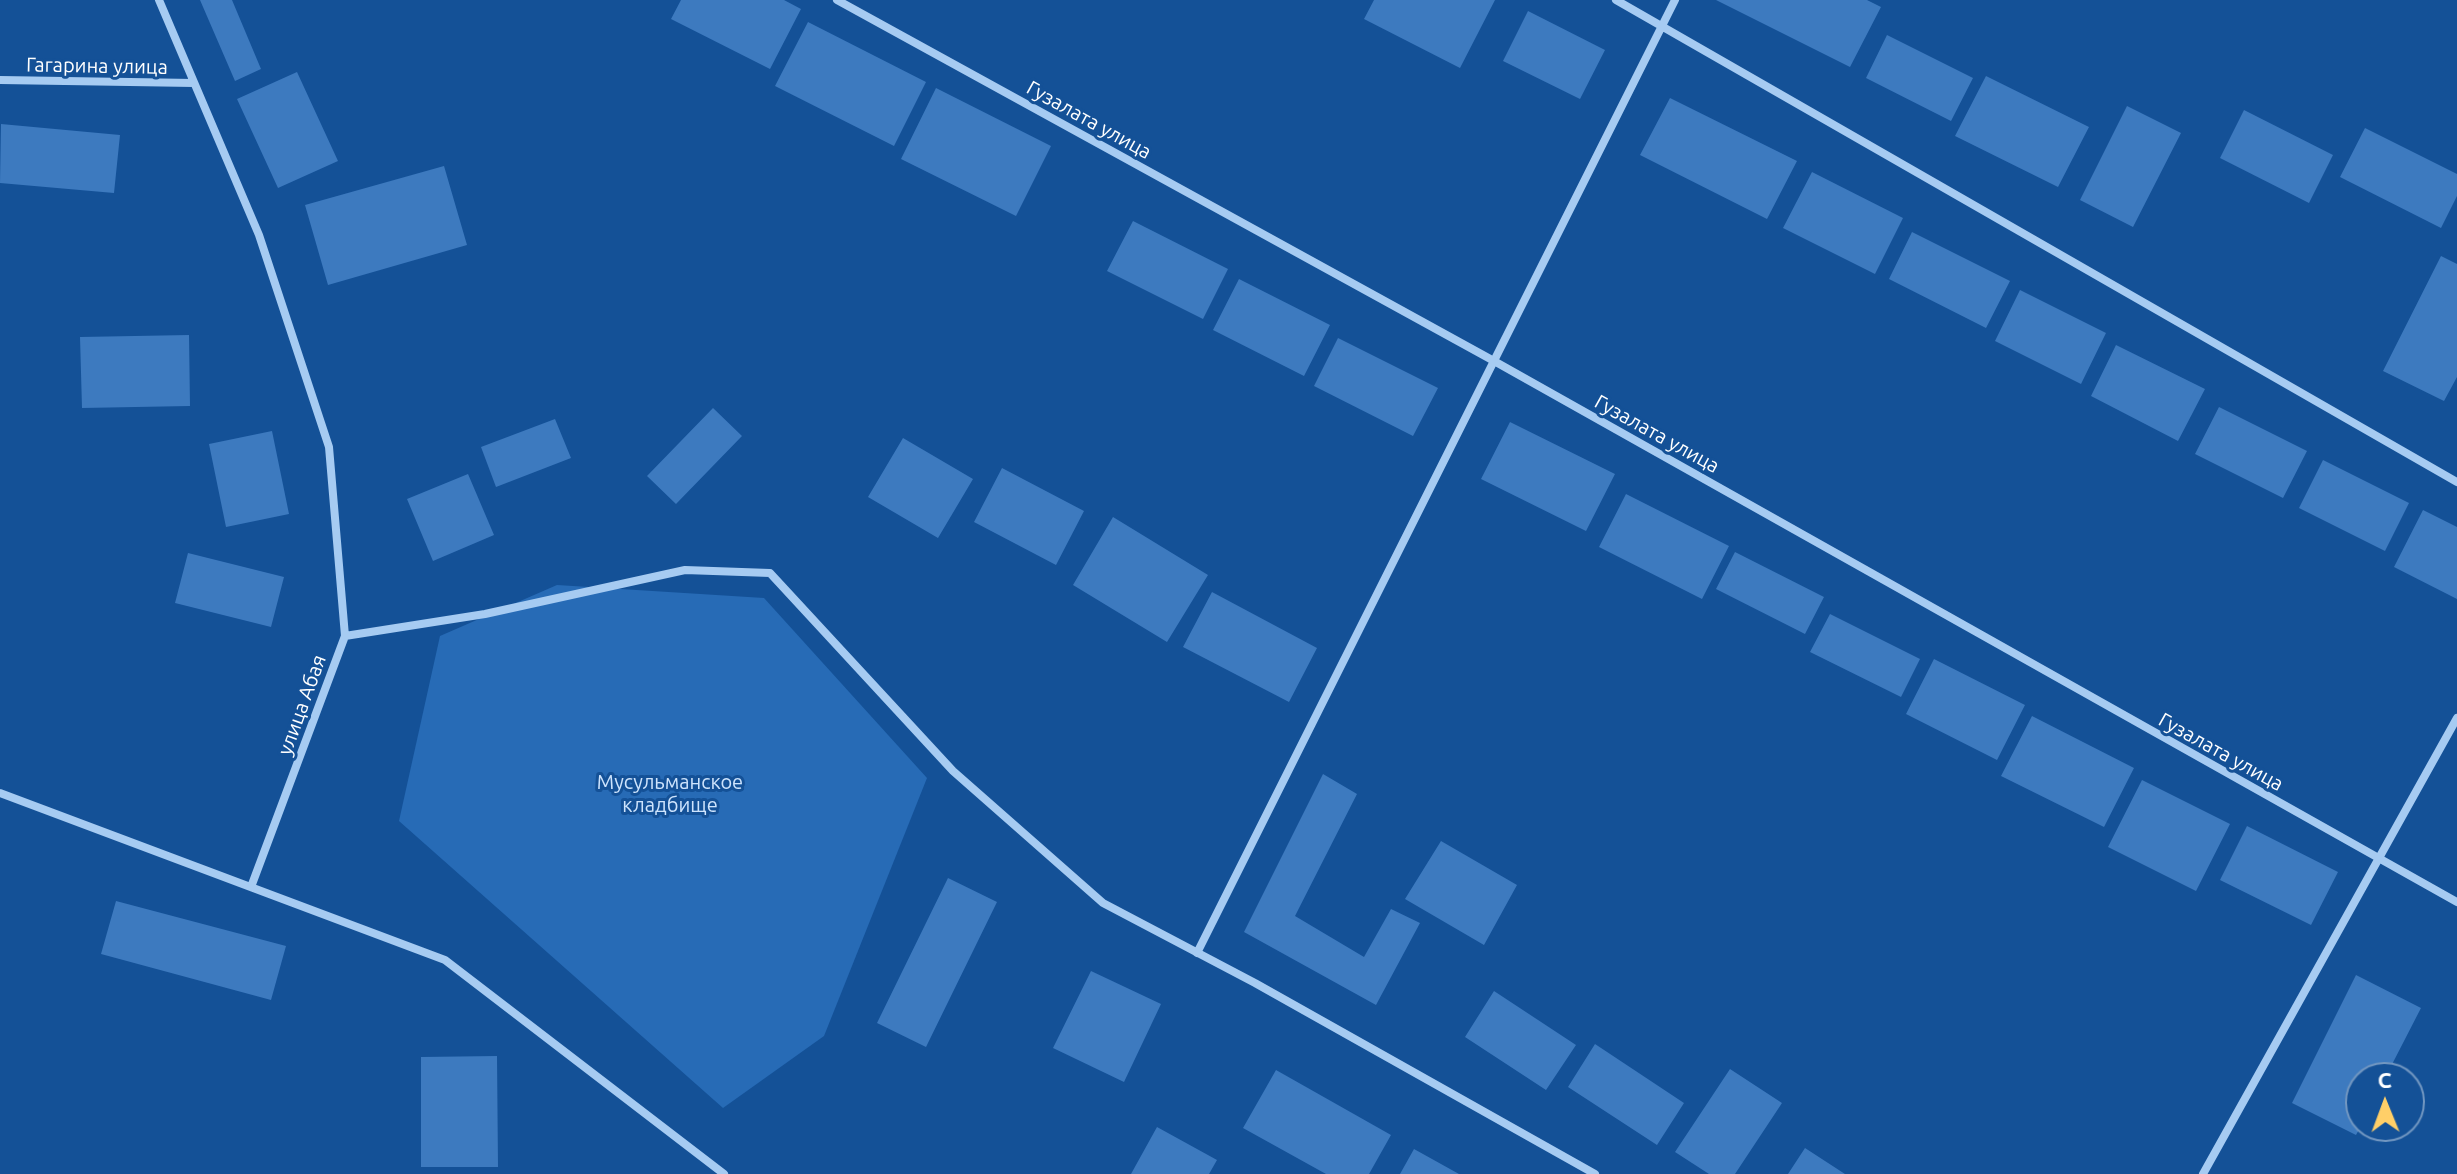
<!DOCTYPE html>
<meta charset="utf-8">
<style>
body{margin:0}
#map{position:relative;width:2457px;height:1174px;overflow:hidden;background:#145197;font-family:Ubuntu,sans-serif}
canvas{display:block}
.north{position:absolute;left:2345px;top:1062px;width:80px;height:80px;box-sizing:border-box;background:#145197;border:2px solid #7297c1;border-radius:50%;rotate:359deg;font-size:22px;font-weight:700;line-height:32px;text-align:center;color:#fff}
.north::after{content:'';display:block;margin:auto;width:28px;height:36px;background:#ffcf68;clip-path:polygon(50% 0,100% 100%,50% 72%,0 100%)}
</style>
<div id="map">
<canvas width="2457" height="1174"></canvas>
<div class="north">С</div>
</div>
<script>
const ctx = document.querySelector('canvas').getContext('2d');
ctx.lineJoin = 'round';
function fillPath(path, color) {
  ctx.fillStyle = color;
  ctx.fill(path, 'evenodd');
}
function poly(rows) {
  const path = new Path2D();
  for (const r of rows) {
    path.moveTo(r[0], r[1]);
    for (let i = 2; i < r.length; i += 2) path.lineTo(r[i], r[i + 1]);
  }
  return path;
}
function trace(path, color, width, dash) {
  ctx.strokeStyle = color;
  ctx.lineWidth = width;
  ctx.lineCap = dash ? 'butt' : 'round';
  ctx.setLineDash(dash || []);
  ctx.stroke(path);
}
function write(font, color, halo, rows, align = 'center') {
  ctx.font = font + ' Ubuntu,sans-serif';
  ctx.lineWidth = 6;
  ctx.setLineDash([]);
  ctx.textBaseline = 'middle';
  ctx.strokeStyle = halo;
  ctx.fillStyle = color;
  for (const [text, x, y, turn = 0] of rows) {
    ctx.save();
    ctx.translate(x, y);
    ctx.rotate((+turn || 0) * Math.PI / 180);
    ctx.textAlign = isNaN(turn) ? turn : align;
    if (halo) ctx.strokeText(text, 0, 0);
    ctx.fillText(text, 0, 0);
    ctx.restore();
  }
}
const green = poly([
 [557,585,764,598,927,778,824,1036,723,1108,399,821,440,636]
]);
const building = poly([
 [200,0,232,0,261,69,235,81],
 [681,0,784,0,801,9,770,69,671,19],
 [1374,0,1495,0,1460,68,1364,19],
 [1716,0,1867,0,1881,7,1850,67],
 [1528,11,1605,50,1580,99,1503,61],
 [808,22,926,82,894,146,775,86],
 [1887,35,1973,78,1951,121,1866,78],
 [297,72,338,161,278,188,237,99],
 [1986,76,2089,127,2058,187,1955,136],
 [936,88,1051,146,1016,216,901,159],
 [1670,98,1797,161,1767,219,1640,155],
 [2127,106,2181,133,2133,227,2080,200],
 [2244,110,2333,155,2309,203,2220,158],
 [1,124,120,135,114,193,0,183],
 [2365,128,2457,174,2457,196,2441,228,2340,177],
 [444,166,467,245,328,285,305,205],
 [1812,172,1903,218,1875,274,1783,228],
 [1133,221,1228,269,1203,319,1107,271],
 [1912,232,2010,281,1986,328,1889,279],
 [2441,256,2457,264,2457,377,2444,401,2383,371],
 [1239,279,1330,325,1304,376,1213,330],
 [2020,290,2106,333,2081,384,1995,341],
 [189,335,190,406,82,408,80,337],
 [1338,338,1438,388,1413,436,1314,386],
 [2116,345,2205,389,2178,441,2091,396],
 [2219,407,2307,451,2283,498,2195,454],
 [713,408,742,436,676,504,647,476],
 [555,419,571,458,496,487,481,447],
 [1510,422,1615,474,1586,531,1481,479],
 [272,431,289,514,226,527,209,444],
 [903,438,973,479,938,538,868,497],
 [2323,460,2409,503,2385,551,2299,508],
 [1002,468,1084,511,1056,565,974,522],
 [468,474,494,535,433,561,407,499],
 [1626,494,1729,546,1702,599,1599,547],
 [2423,510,2457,527,2457,599,2394,567],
 [1113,517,1208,575,1167,642,1073,585],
 [1735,552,1824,597,1805,634,1716,589],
 [188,553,284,577,271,627,175,603],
 [1212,592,1317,648,1289,702,1183,647],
 [1830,614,1920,659,1901,697,1810,652],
 [1934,659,2025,705,1997,760,1906,714],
 [2032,716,2134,768,2104,827,2001,776],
 [1323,774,1357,794,1295,916,1364,957,1391,909,1420,923,1376,1005,1244,932],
 [2142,780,2230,824,2196,891,2108,847],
 [2247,826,2338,872,2311,925,2220,880],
 [1441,841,1517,885,1484,945,1405,899],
 [948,878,997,902,926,1047,877,1023],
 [116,901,286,946,271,1000,101,954],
 [1091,971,1161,1004,1124,1082,1053,1048],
 [2356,975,2421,1008,2385,1078,2361,1078,2361,1126,2356,1135,2292,1103],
 [1494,991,1576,1045,1546,1090,1465,1037],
 [1595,1044,1684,1103,1657,1145,1568,1087],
 [497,1056,498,1167,421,1167,421,1057],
 [1730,1069,1782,1103,1735,1174,1709,1174,1675,1152],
 [1276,1070,1391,1135,1369,1174,1326,1174,1243,1128],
 [1157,1127,1217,1160,1209,1174,1131,1174],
 [1805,1148,1845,1174,1788,1174],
 [1414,1149,1459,1174,1400,1174]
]);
const street = poly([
 [159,0,259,235,329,447,345,636,251,887],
 [837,0,1494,361,2457,902],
 [1616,0,2457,482],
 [0,80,194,83],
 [345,636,485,614,685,570,770,573,953,771,1103,903,1255,983,1595,1174],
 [0,793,445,960,724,1174],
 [1197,953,1675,0],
 [2203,1174,2457,718]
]);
const streetNames = [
 ["Гагарина улица",97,66,1],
 ["Гузалата улица",1089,120,29],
 ["Гузалата улица",1657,434,29],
 ["улица Абая",302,705,-70],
 ["Гузалата улица",2221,752,29]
];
const parkNames = [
 ["Мусульманское",670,782],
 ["кладбище",670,805]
];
fillPath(green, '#276bb6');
fillPath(building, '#3d7abf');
trace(street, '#a6cbf2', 8);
write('20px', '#fff', '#145197', streetNames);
write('20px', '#cee4fd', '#145197', parkNames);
</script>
